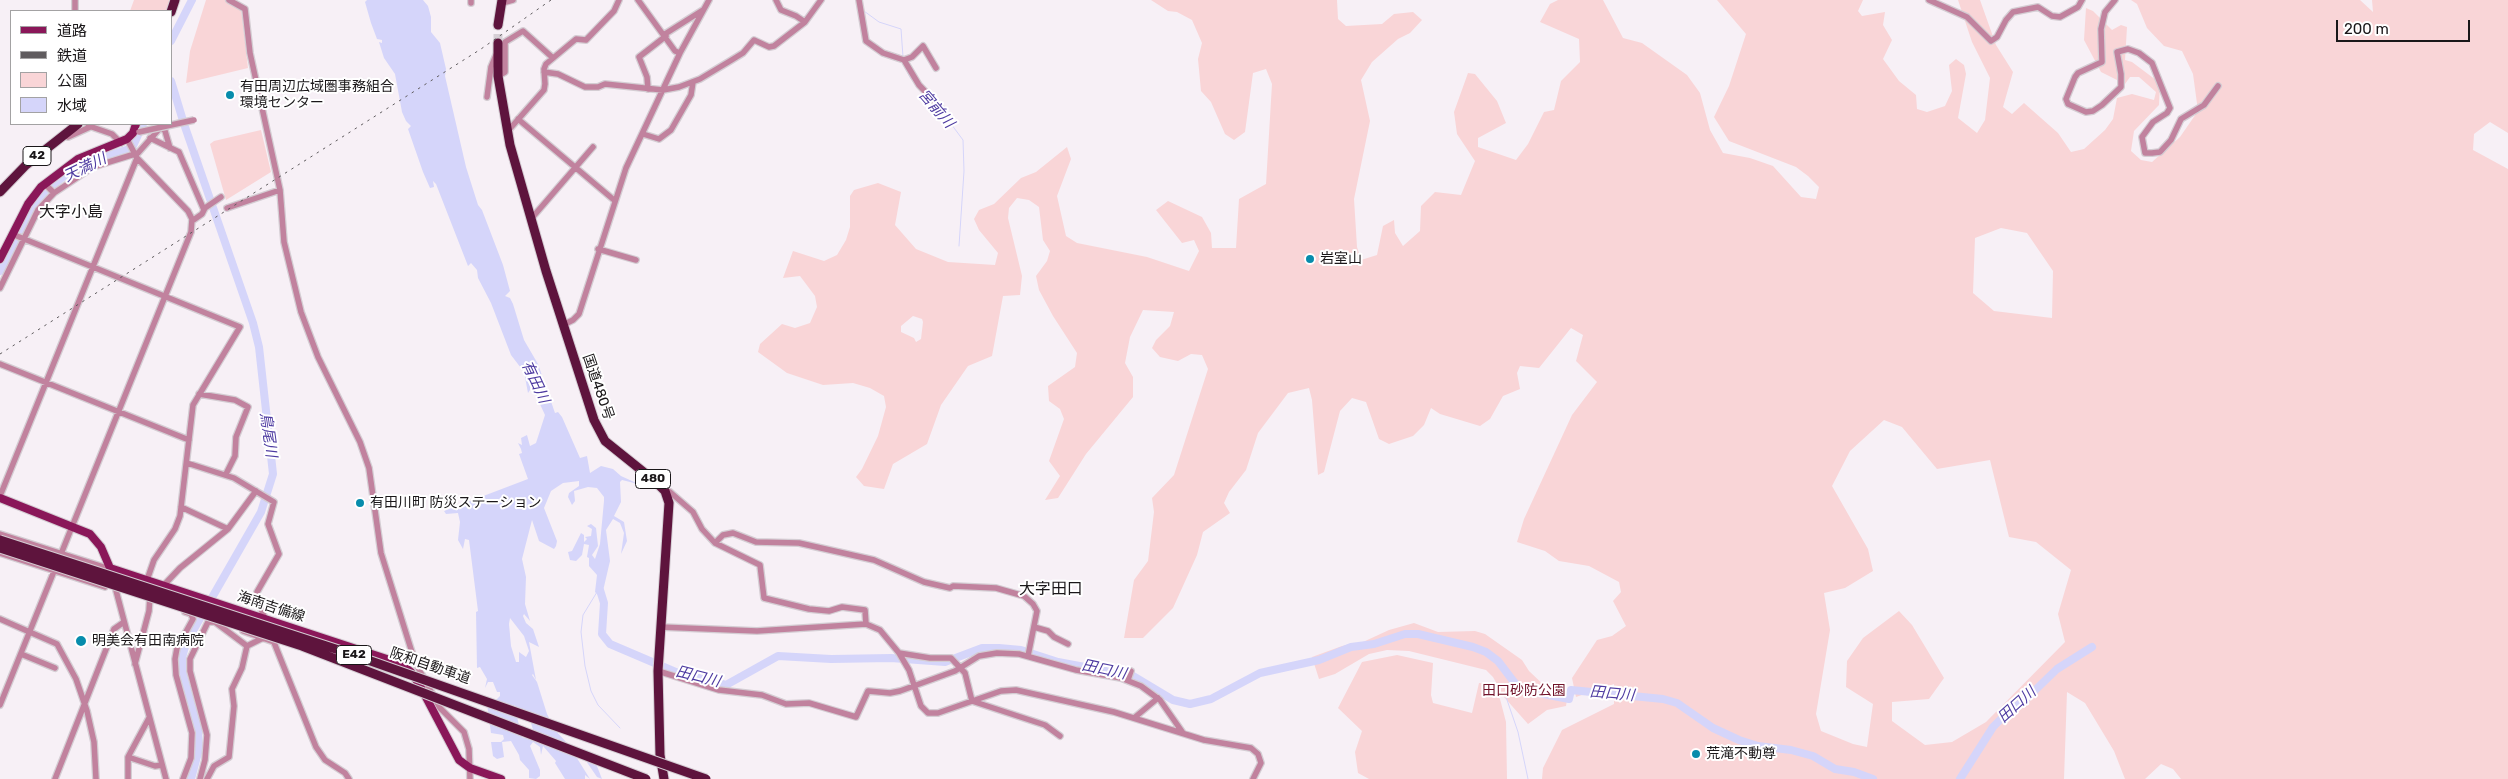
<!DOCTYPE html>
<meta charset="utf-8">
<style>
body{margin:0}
#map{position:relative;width:2508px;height:779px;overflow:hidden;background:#f7f0f6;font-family:Rubik,"Noto Sans JP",sans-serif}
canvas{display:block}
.legend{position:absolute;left:10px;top:10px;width:162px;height:115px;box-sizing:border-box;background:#fff;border:1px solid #a3a2a3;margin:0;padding:6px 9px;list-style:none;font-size:15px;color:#1a1719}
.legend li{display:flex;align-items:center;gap:10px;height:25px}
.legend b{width:25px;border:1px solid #a3a2a3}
.scale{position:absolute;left:2336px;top:20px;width:134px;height:22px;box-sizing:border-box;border:2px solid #1a1719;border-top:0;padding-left:6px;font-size:15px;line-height:18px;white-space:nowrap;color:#1a1719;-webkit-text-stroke:4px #fff;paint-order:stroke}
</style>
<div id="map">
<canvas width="2508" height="779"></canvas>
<ul class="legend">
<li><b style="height:6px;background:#8a1759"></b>道路</li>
<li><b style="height:6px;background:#605c5f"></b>鉄道</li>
<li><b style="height:14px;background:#f9d5d7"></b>公園</li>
<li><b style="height:14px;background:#d5d5fa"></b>水域</li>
</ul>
<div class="scale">200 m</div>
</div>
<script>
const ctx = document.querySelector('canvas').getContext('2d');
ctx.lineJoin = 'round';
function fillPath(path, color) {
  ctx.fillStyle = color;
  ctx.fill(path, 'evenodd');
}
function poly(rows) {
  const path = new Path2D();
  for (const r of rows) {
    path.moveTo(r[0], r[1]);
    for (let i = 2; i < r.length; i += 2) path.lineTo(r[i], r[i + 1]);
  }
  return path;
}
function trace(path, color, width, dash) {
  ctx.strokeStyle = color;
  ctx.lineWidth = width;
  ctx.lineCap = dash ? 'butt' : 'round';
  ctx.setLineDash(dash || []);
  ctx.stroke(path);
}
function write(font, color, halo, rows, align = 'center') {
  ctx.font = font + ' Rubik,"Noto Sans JP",sans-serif';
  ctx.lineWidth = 4;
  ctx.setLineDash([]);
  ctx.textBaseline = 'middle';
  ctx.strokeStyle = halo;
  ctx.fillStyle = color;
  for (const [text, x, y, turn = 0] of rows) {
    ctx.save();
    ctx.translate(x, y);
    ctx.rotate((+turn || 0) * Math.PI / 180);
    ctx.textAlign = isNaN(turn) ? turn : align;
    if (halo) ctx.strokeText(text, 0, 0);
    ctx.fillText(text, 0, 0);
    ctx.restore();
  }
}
const green = poly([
 [134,0,172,0,166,11,130,11],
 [206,0,225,0,241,9,248,68,186,83,190,51],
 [1151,0,1337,0,1338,19,1346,26,1382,24,1394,14,1413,12,1422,20,1410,33,1398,39,1372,62,1361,80,1370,121,1354,199,1357,247,1361,260,1377,255,1383,226,1394,220,1395,233,1403,246,1420,231,1421,206,1435,192,1461,195,1475,161,1457,134,1454,112,1468,73,1475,74,1497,101,1506,123,1478,138,1478,147,1516,160,1528,144,1544,112,1554,110,1561,81,1580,62,1579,39,1540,22,1550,4,1558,0,1603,0,1623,38,1642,43,1687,75,1700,93,1710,130,1723,153,1750,158,1773,166,1801,197,1816,199,1819,187,1808,176,1796,167,1729,141,1714,117,1729,86,1746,34,1717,0,1863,0,1858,11,1862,16,1885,12,1883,25,1892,40,1883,59,1899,81,1916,95,1917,109,1927,112,1945,106,1952,91,1949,65,1956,59,1964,65,1966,74,1958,118,1977,133,1985,120,1990,78,1972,42,1958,0,1980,0,1996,45,2013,72,2003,107,2012,114,2024,103,2058,133,2071,152,2084,149,2105,130,2113,119,2117,98,2132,94,2154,100,2156,92,2139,77,2130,77,2125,84,2101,72,2084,40,2086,8,2093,11,2112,30,2121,25,2127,27,2125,60,2132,62,2160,83,2159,105,2134,131,2131,151,2141,160,2152,162,2180,137,2198,111,2193,74,2182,51,2164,46,2147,28,2137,4,2131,0,2360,0,2373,12,2372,0,2508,0,2508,133,2490,122,2474,134,2473,150,2508,169,2508,779,2181,779,2173,769,2161,764,2145,779,2125,779,2114,751,2085,703,2067,692,2064,779,1542,779,1543,768,1562,730,1614,704,1614,684,1576,697,1572,678,1597,640,1612,636,1626,626,1613,601,1621,592,1619,582,1589,566,1559,561,1545,551,1517,542,1524,519,1572,415,1597,382,1576,361,1583,335,1571,328,1539,368,1520,366,1517,373,1520,389,1503,396,1490,419,1480,426,1440,414,1431,408,1424,425,1413,436,1389,444,1379,439,1366,402,1352,398,1340,411,1324,472,1318,475,1312,400,1309,388,1288,393,1258,433,1246,470,1229,492,1224,503,1230,513,1203,532,1197,555,1173,608,1143,638,1124,638,1134,580,1148,561,1154,512,1152,498,1174,475,1208,369,1202,355,1191,354,1178,361,1160,357,1152,348,1156,340,1170,326,1174,312,1143,310,1130,337,1125,363,1133,377,1133,397,1086,454,1058,498,1045,500,1060,476,1049,461,1064,419,1060,409,1049,401,1048,386,1075,367,1077,353,1053,316,1039,290,1036,276,1047,261,1050,251,1043,240,1039,207,1029,200,1017,198,1009,208,1008,218,1022,276,1020,295,1003,296,992,356,968,366,941,405,927,444,893,464,884,489,864,486,856,477,862,469,878,436,886,407,884,396,870,388,853,383,823,385,787,373,758,352,760,344,782,324,795,328,810,323,817,307,815,296,800,276,783,278,793,251,824,261,837,255,846,240,850,227,850,196,854,190,878,183,901,192,895,225,916,249,948,262,995,265,998,253,979,230,974,219,979,210,994,204,1021,178,1036,172,1067,147,1071,159,1057,196,1066,236,1077,243,1147,257,1189,271,1199,251,1194,240,1182,243,1156,210,1168,201,1202,217,1211,233,1212,248,1236,248,1239,199,1266,184,1272,84,1266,69,1253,73,1245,132,1234,140,1225,134,1211,102,1201,91,1198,59,1202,43,1192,20,1177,12,1168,11],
 [2001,228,2027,233,2053,271,2052,318,1994,311,1973,293,1975,238],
 [913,316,922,319,923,322,921,339,916,342,914,338,901,332,901,326],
 [1884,420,1902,427,1937,469,1990,460,2009,537,2036,542,2071,570,2058,614,2065,642,1986,722,1952,742,1925,745,1892,721,1892,702,1929,699,1944,678,1912,625,1899,611,1863,638,1847,661,1846,687,1873,704,1867,747,1853,744,1821,731,1816,714,1830,630,1824,593,1845,588,1873,571,1868,549,1832,486,1850,451],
 [261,130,271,172,226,200,210,144,214,141],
 [1414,623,1438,632,1475,631,1485,634,1522,660,1529,671,1548,689,1568,694,1566,706,1547,710,1528,724,1504,697,1493,677,1486,670,1409,651,1387,650,1369,654,1335,674,1319,679,1312,657,1342,646,1363,642,1389,630],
 [1397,655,1433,663,1431,695,1433,703,1472,713,1479,683,1490,684,1500,699,1506,722,1507,779,1369,779,1358,773,1355,752,1362,731,1338,708,1362,662]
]);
const water = poly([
 [367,0,423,0,428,6,431,17,431,32,440,43,446,69,445,76,466,167,478,205,482,210,503,265,510,291,505,296,510,298,513,304,524,340,538,364,555,413,558,412,562,417,580,458,587,456,590,473,601,466,613,469,621,476,643,486,643,489,634,483,622,480,620,482,621,502,614,516,624,522,627,541,621,554,624,533,620,523,613,519,606,530,610,561,603,591,605,599,601,598,595,592,597,575,589,566,589,558,587,557,589,545,584,544,582,555,576,561,570,560,568,552,572,551,581,533,584,535,584,542,587,539,585,537,591,536,592,529,587,526,591,524,596,528,598,546,592,555,595,559,600,544,604,501,604,497,597,488,588,487,574,491,575,501,572,505,568,497,569,493,579,486,579,481,563,483,551,491,544,508,557,541,556,546,554,549,539,541,532,520,522,559,526,577,525,604,530,621,524,614,523,616,526,623,533,629,539,647,529,642,536,680,533,674,532,675,537,682,547,714,556,731,567,743,595,761,602,779,597,777,586,761,575,755,590,779,585,775,585,779,565,779,555,763,556,761,543,746,541,755,540,747,533,742,530,746,540,770,540,776,536,779,529,778,529,770,520,760,519,755,511,741,502,742,504,757,497,759,493,756,491,742,501,742,504,739,503,735,491,733,487,704,496,700,500,696,500,692,497,692,493,682,488,682,485,688,487,679,480,667,477,668,476,612,478,611,469,540,465,539,463,549,458,540,460,522,458,513,446,514,444,511,528,479,519,454,522,453,521,449,518,443,522,445,521,438,527,435,530,446,536,443,545,415,532,387,528,393,524,372,511,355,491,303,478,278,477,270,471,263,468,266,436,184,433,181,434,187,430,188,423,172,408,129,411,126,406,121,402,112,395,74,384,58,379,42,382,43,382,40,377,39,371,23,365,2],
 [510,618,524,636,529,651,526,657,519,652,519,662,516,662,511,646,509,624],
 [514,705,531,723,534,733,529,737,523,738,521,733]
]);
const stream = poly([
 [864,11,879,22,901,29,903,57],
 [905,68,911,79,925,94],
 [940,109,963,140,964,171,959,246],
 [597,592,583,615,581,632,585,666,591,691,598,705,620,728],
 [1511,678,1505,694,1518,732,1528,779]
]);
const river = poly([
 [171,41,192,0],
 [171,81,184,124,253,323,259,347,273,474,261,512,186,643,182,658,183,675,198,729,199,749,191,779],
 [0,271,34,204,46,190,68,173,92,161,132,148,143,124],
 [600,590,604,603,602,634,610,644,678,673,726,685,778,656,831,659,891,658,945,662,982,648,999,648,1021,650,1058,662,1133,676,1173,700,1190,704,1211,699,1260,673,1319,660,1351,647,1374,644,1405,634,1418,634,1473,647,1486,652,1498,661,1514,682,1523,690,1569,699,1571,690,1663,699,1677,703,1713,728,1739,740,1758,746,1791,750,1813,756,1835,769,1854,772,1873,779],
 [1960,779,1993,727,2007,713,2026,699,2057,669,2092,647]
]);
const highwayTunnel = poly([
 [498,43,498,25]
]);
const minor = poly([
 [75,0,75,11],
 [229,0,245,9,250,53,280,190,284,242,301,312,318,357,360,442,369,468,381,553,415,662,440,708,464,732,469,749,470,779],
 [471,0,471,3],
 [638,0,675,51,680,53],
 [776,0,781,10,796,16,805,22],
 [859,0,866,41,883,53,904,60,919,85,941,108],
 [1929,0,1967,17,1991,41,1997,37,2006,20,2013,12,2038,7,2052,16,2060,17,2078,7,2082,0],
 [2115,0,2105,12,2101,29,2102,62,2078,73,2075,77,2066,99,2068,104,2086,112,2093,111,2102,105,2121,87,2121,74,2117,52,2128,49,2139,53,2152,63,2170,108,2167,113,2153,122,2142,137,2145,153,2152,153,2160,152,2171,140,2181,119,2204,105,2218,86],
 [502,3,513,0],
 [665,34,703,10],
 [904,60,912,57,923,46,936,68],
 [544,72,558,74,585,87,598,87,605,84,663,90,679,87,700,79,730,61,743,53,754,40,769,47,774,46,805,22,821,0],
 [498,76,505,72,505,42,523,31,553,58],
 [648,89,647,77,639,57,666,36],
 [487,97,491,67,496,55],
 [518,119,614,200],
 [88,124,92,127,112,134,121,143],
 [507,132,544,90,545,84,544,69,546,64,576,39,586,40,614,11,619,0],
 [64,134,68,137,90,127],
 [643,134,659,139,671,130,691,95,693,82],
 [150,138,179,152,204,210],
 [54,193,93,167,138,153,161,127,165,131,170,148],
 [227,208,280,190],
 [531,219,593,147],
 [192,221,202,214,205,208,221,197],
 [12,234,240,327,193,405,180,516,175,529,154,560,147,580],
 [598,249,636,260],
 [0,288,38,210,54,193,45,184],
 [563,325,573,320,579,314,626,168,680,53,709,0],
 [0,364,189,440],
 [199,394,235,400,248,407,236,437,235,456,226,474],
 [187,463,234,478,274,502,268,524,279,554,257,592,256,597,266,621],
 [665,491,670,492,693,512,702,529,715,543,760,565,764,598,809,609,829,611,842,607,865,610,866,624],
 [0,496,137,158],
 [181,507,228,529],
 [0,534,110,569],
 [715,543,723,535,733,533,756,542,799,543,874,560,924,582,950,588,953,586,996,588,1024,596,1033,604,1037,611,1028,656],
 [0,553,105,587],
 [114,583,166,779],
 [164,585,180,568,228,529,256,491],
 [0,619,57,644,76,679,87,711,94,742,96,779],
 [215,622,247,646],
 [660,627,757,631,866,624,880,630,899,653,909,670,921,706,928,713,938,713,1001,691,1016,690,1114,712,1204,740,1251,748,1258,754,1261,763,1253,779],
 [1034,627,1048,631,1054,637,1068,644],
 [243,631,274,642],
 [271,635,316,747,325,760,345,773,349,779],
 [899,653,930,658,951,658,965,673,972,701],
 [21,654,55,668],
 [135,664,149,611,150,596],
 [658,671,719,690,762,695,786,704,809,703,856,717,868,691,890,693,900,691,955,671,979,656,997,653,1019,654,1076,670,1121,678,1141,686,1160,700,1183,733],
 [1128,680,1131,671],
 [972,701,1045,725,1060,736],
 [0,705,191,232,192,219,188,211,137,158,127,139],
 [1134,718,1158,698],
 [128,757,155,766,162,765],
 [55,779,114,629,124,622],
 [128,779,128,757,149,718],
 [183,779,191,758,192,733,176,675,175,659,177,648,193,619,191,614,185,612],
 [200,779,205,760,207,735,190,671,190,659,208,622,215,622],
 [207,779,214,766,229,757,234,706,232,689,242,668,247,646,263,638]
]);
const major = poly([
 [0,259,28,204,41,187,78,159,127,139,133,133,136,124],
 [0,498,90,534,101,547,110,568,399,663,411,672,419,684,459,760,470,768,501,779]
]);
const highway = poly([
 [171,12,175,0],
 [498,25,502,0],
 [498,43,498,76,510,145,546,271,594,420,605,441,656,482,665,491,669,503,658,671,660,755,664,779],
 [0,192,26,165,78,124]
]);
const rail = poly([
 [0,354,481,49,551,0]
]);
const minorBridge = poly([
 [139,132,194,120]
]);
const highwayBridge = poly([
 [0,540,348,653,706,779],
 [0,548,302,646,646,779]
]);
const markers = [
 [230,95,5,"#078cac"],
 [1310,259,5,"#078cac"],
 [360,503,5,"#078cac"],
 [81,641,6,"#078cac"],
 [1696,754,5,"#078cac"]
];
const shields = [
 [37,156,28],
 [653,479,35],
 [354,655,35]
];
const shieldNames = [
 ["42",37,156],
 ["480",653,479],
 ["E42",354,655]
];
const poiNames = [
 ["有田周辺広域圏事務組合",240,87],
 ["環境センター",240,103],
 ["岩室山",1320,259],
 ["有田川町 防災ステーション",370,503],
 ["明美会有田南病院",92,641],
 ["荒滝不動尊",1706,754]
];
const streetNames = [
 ["国道480号",598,387,71],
 ["海南吉備線",271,607,18],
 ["阪和自動車道",430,666,19]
];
const parkNames = [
 ["田口砂防公園",1524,691]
];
const waterNames = [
 ["宮前川",936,109,49],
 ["天満川",85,168,-26],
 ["有田川",535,382,65],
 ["鳥尾川",268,435,82],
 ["田口川",1104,670,12],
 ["田口川",698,677,14],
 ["田口川",1612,694,5],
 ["田口川",2017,705,-42]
];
const quarterNames = [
 ["大字小島",71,212],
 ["大字田口",1051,589]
];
fillPath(green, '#f9d5d7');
fillPath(water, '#d5d5fa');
trace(stream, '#d5d5fa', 1);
trace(river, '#d5d5fa', 8);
trace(highwayTunnel, '#d6cfd5', 9, [9, 4.5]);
trace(minor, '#d4cdd3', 8);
trace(major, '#d4cdd3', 10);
trace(highway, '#d4cdd3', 11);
trace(minor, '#c1829e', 5.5);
trace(major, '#8a1759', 8);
trace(highway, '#5e143d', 9);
trace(rail, '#605c5f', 1, [2.5, 5]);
trace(minorBridge, '#d4cdd3', 8, []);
trace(highwayBridge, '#d4cdd3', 11, []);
trace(minorBridge, '#c1829e', 5.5);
trace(highwayBridge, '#5e143d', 9);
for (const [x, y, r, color] of markers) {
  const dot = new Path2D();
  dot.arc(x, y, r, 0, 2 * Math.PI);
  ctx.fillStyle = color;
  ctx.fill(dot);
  trace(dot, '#fff', 2);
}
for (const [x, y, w] of shields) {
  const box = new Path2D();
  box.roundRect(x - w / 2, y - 9.5, w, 19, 4);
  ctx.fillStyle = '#fff';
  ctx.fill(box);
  trace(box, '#1a1719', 1);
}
write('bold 12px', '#1a1719', null, shieldNames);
write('14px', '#1a1719', '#fff', poiNames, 'left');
write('14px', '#1a1719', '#fff', streetNames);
write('14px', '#70132a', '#fff', parkNames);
write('italic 15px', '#4e3ba1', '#fff', waterNames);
write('16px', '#1a1719', '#fff', quarterNames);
</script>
